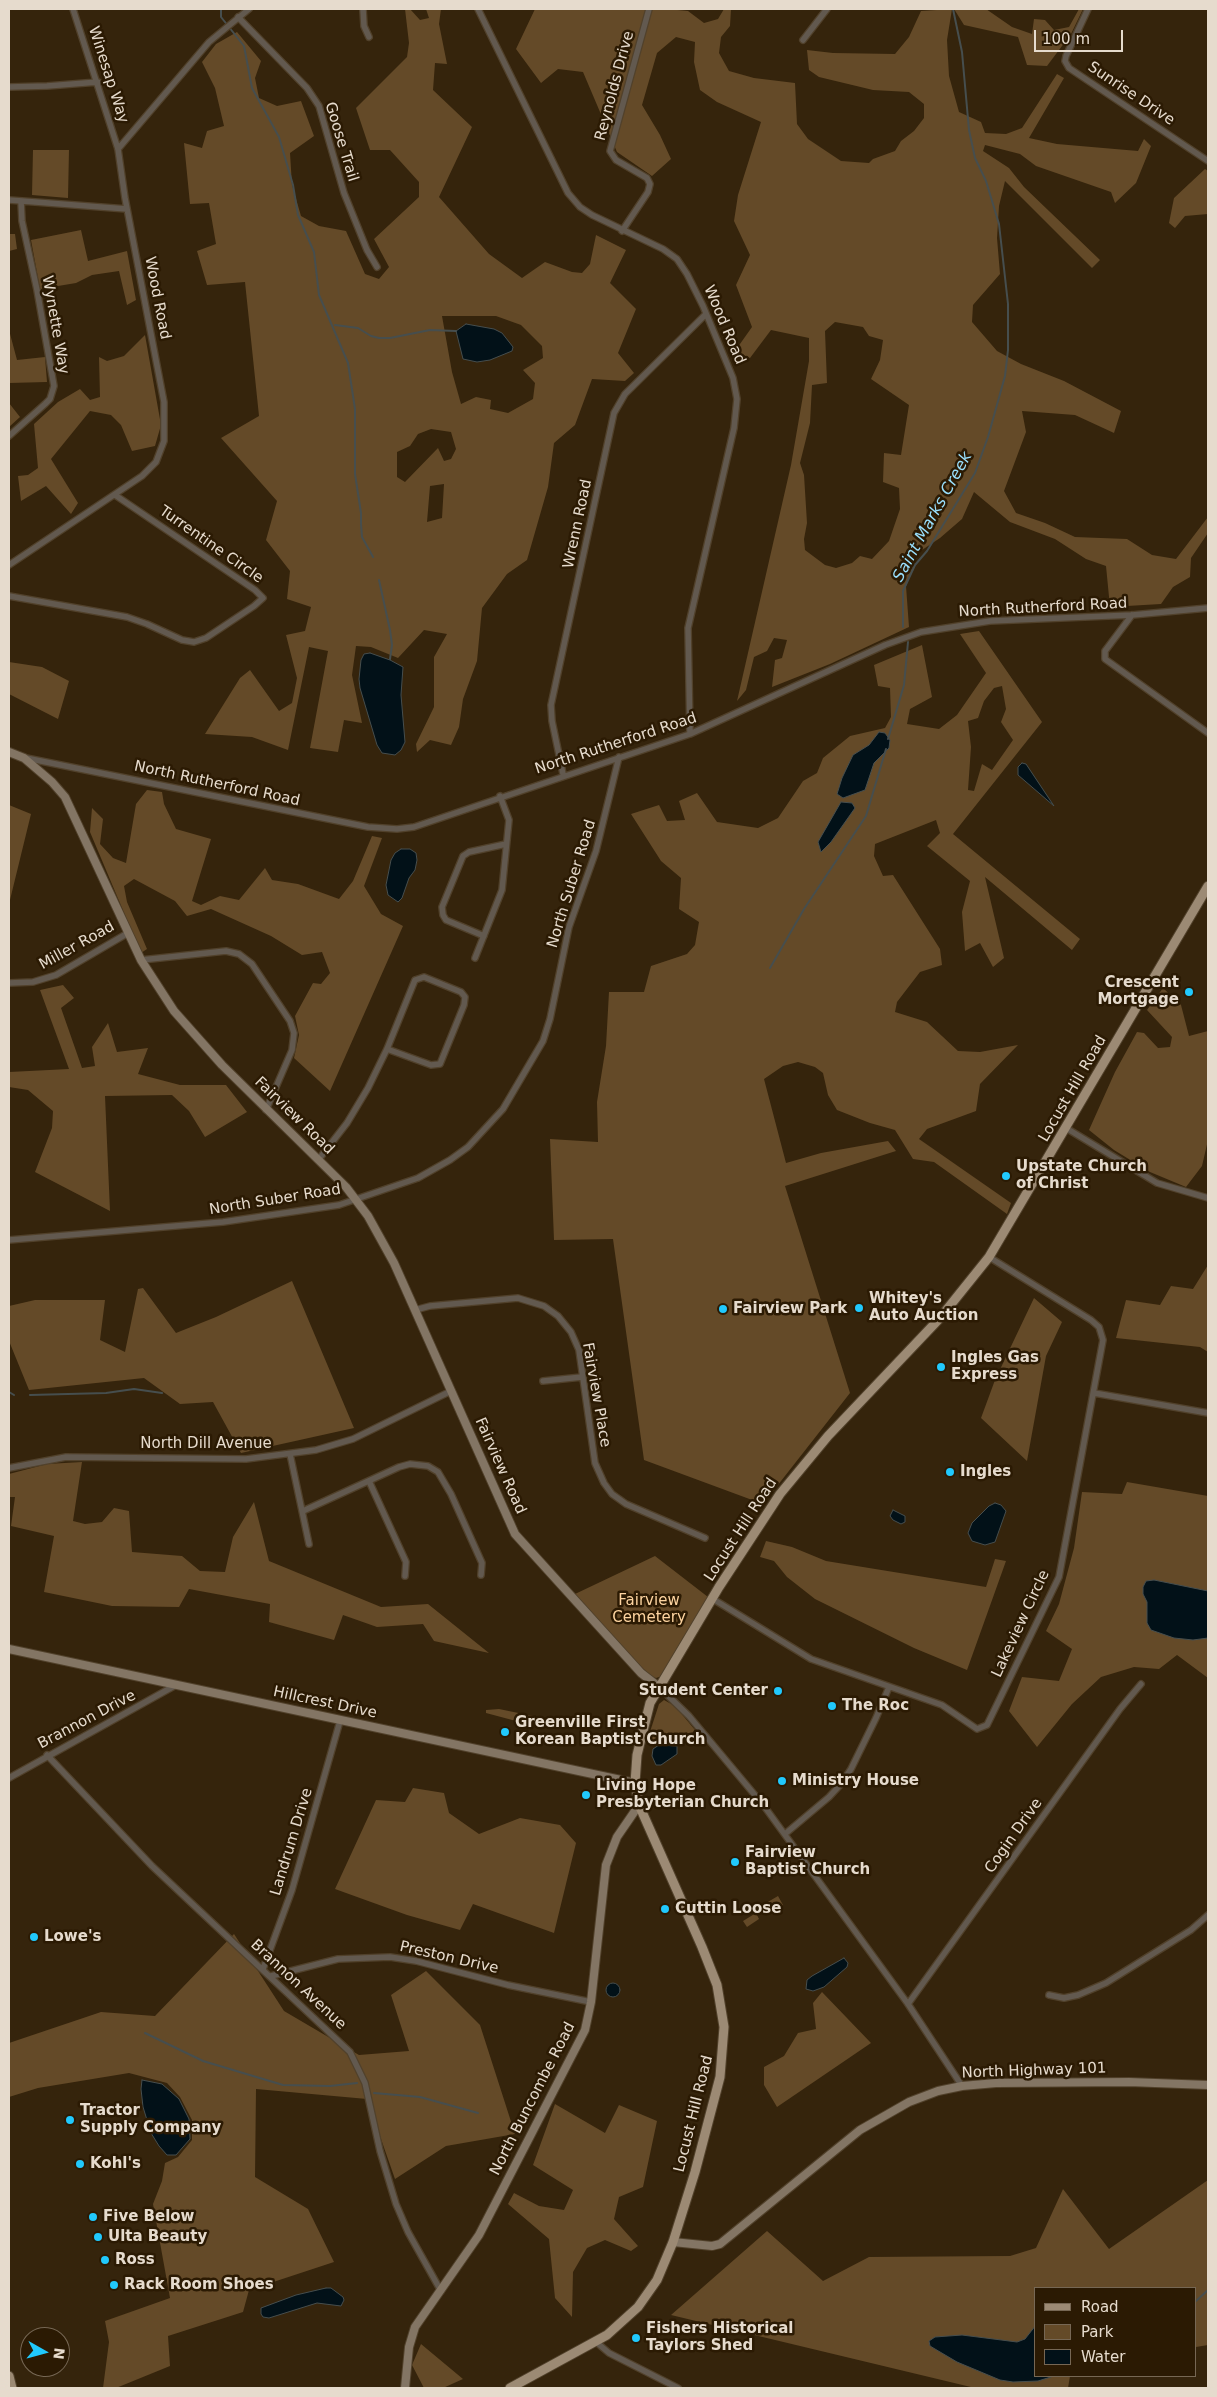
<!DOCTYPE html>
<style>
body{margin:0}
#map{position:relative;width:1217px;height:2397px;overflow:hidden;background:#35240c;font-family:"DejaVu Sans",sans-serif}
canvas{display:block}
.frame{position:absolute;inset:0;border:10px solid #e6dbcd;pointer-events:none}
.legend{position:absolute;left:1034px;top:2287px;width:162px;height:90px;box-sizing:border-box;background:#2b1a03;border:1px solid #766754;margin:0;padding:6px 9px;list-style:none;font-size:15px;color:#e6dbcd}
.legend li{display:flex;align-items:center;gap:10px;height:25px}
.legend b{width:25px;border:1px solid #766754}
.north{position:absolute;left:20px;top:2327px;width:50px;height:50px;box-sizing:border-box;background:#2b1a03;border:1px solid #766754;border-radius:50%;rotate:97deg;font-size:14px;font-weight:700;line-height:20px;text-align:center;color:#e6dbcd}
.north::after{content:'';display:block;margin:auto;width:18px;height:22px;background:#21c9fd;clip-path:polygon(50% 0,100% 100%,50% 72%,0 100%)}
.scale{position:absolute;left:1034px;top:30px;width:89px;height:22px;box-sizing:border-box;border:2px solid #e6dbcd;border-top:0;padding-left:6px;font-size:15px;line-height:18px;white-space:nowrap;color:#e6dbcd;-webkit-text-stroke:4px #2b1a03;paint-order:stroke}
</style>
<div id="map">
<canvas width="1217" height="2397"></canvas>
<div class="frame"></div>
<ul class="legend">
<li><b style="height:6px;background:#9c8a74"></b>Road</li>
<li><b style="height:14px;background:#644a28"></b>Park</li>
<li><b style="height:14px;background:#021118"></b>Water</li>
</ul>
<div class="north">N</div>
<div class="scale">100 m</div>
</div>
<script>
const ctx = document.querySelector('canvas').getContext('2d');
ctx.lineJoin = 'round';
function fillPath(path, color) {
  ctx.fillStyle = color;
  ctx.fill(path, 'evenodd');
}
function poly(rows) {
  const path = new Path2D();
  for (const r of rows) {
    if (r.length === 3) {
      path.moveTo(r[0] + r[2], r[1]);
      path.arc(r[0], r[1], r[2], 0, 2 * Math.PI);
      continue;
    }
    path.moveTo(r[0], r[1]);
    for (let i = 2; i < r.length; i += 2) path.lineTo(r[i], r[i + 1]);
  }
  return path;
}
function trace(path, color, width, dash) {
  ctx.strokeStyle = color;
  ctx.lineWidth = width;
  ctx.lineCap = dash ? 'butt' : 'round';
  ctx.setLineDash(dash || []);
  ctx.stroke(path);
}
function write(font, color, halo, rows, align = 'center') {
  ctx.font = font + ' "DejaVu Sans",sans-serif';
  ctx.lineWidth = 5;
  ctx.setLineDash([]);
  ctx.textBaseline = 'middle';
  ctx.strokeStyle = halo;
  ctx.fillStyle = color;
  for (const [text, x, y, turn = 0] of rows) {
    ctx.save();
    ctx.translate(x, y);
    ctx.rotate((+turn || 0) * Math.PI / 180);
    ctx.textAlign = isNaN(turn) ? turn : align;
    if (halo) ctx.strokeText(text, 0, 0);
    ctx.fillText(text, 0, 0);
    ctx.restore();
  }
}
const green = poly([
 [405,9,410,9,420,20,429,18,426,9,441,9,439,24,447,64,435,63,433,90,472,127,439,197,489,254,522,278,545,262,572,272,582,273,590,264,596,235,626,250,610,283,636,309,618,353,634,373,625,381,592,379,575,425,554,443,548,487,527,560,507,574,482,608,477,661,463,699,459,727,451,745,430,740,417,752,416,744,434,707,434,657,447,634,424,630,398,658,371,647,356,646,352,675,362,723,344,720,338,752,310,748,328,651,309,647,288,750,252,737,205,734,240,678,250,670,279,711,292,703,297,678,286,635,305,631,311,607,287,599,290,571,266,540,277,501,221,438,259,416,245,282,207,285,197,251,216,244,209,203,190,204,184,143,202,148,207,131,224,126,215,88,202,62,216,44,237,32,261,61,255,78,259,98,277,106,301,101,314,136,290,153,292,185,301,216,319,226,346,231,365,274,379,279,389,267,374,239,419,197,419,182,390,150,370,150,356,108,407,57,409,43],
 [442,316,496,316,521,325,542,346,543,358,523,370,535,383,533,399,508,413,490,409,491,400,476,397,461,404,452,372],
 [431,429,451,432,456,449,451,459,444,461,438,448,405,482,397,477,397,452,410,446,418,434],
 [444,484,442,518,427,522,430,486],
 [535,9,667,9,688,11,704,23,718,19,724,9,731,9,730,26,721,37,719,53,729,71,754,78,795,83,797,124,808,139,841,161,869,163,873,159,895,151,901,141,914,131,924,118,924,104,909,92,873,90,819,77,809,70,807,50,833,53,895,54,909,37,921,11,952,9,947,40,949,76,959,112,981,122,985,133,1006,134,1022,128,1057,74,1064,78,1029,138,1057,144,1138,151,1144,139,1151,146,1136,183,1115,203,1111,192,1036,166,1020,154,985,145,983,151,1009,168,1024,187,1100,260,1092,268,1005,181,999,206,997,238,1000,274,973,305,972,322,997,351,1021,364,1064,381,1121,411,1114,433,1075,415,1022,411,1026,432,1004,491,1016,513,1045,523,1075,537,1127,539,1152,555,1176,559,1208,517,1208,533,1191,558,1190,577,1173,587,1161,604,1110,607,1106,566,1086,559,1055,539,1010,522,974,492,962,519,940,538,919,552,906,586,909,627,830,664,772,687,775,660,782,658,787,640,774,638,767,651,754,657,746,690,737,701,791,465,809,361,809,338,771,330,750,358,735,351,752,327,736,285,750,255,734,221,738,195,761,122,717,102,700,90,694,62,695,42,676,37,657,53,642,105,660,135,671,159,652,176,617,152,583,72,558,69,541,83,516,49],
 [835,322,863,327,869,336,883,340,880,360,871,379,909,405,901,455,884,453,883,482,899,488,900,509,889,541,872,559,860,556,852,563,836,568,825,565,805,550,804,539,807,523,804,475,800,463,810,423,812,385,827,383,825,331],
 [954,9,986,9,1012,27,1032,34,1034,19,1045,20,1054,30,1069,27,1079,9,1083,9,1071,34,1047,66,1027,65,1018,37,964,25],
 [33,150,69,150,68,198,32,195],
 [1205,169,1208,171,1208,214,1185,216,1175,228,1169,223,1174,198],
 [81,230,88,261,127,251,136,300,127,305,119,271,92,275,76,283,40,289,31,240],
 [9,234,15,234,17,249,9,251],
 [9,330,17,360,45,357,47,382,9,383],
 [145,335,161,425,155,446,132,451,121,425,111,415,90,411,51,459,78,503,71,514,46,486,21,501,18,476,28,475,38,468,34,424,58,402,80,389,90,400,100,397,99,357,107,361,124,356],
 [9,403,20,417,9,427],
 [979,631,1042,722,953,834,1080,939,1072,950,985,877,1004,958,993,967,980,943,965,951,962,912,970,881,927,846,940,833,936,820,875,844,874,856,883,876,893,875,940,949,942,965,920,972,897,1002,895,1012,927,1022,958,1051,980,1052,1018,1045,980,1084,976,1111,927,1129,919,1139,1011,1203,1007,1214,934,1162,913,1159,895,1130,870,1123,837,1110,828,1095,823,1073,815,1067,798,1062,783,1066,764,1079,786,1163,821,1153,888,1141,896,1151,785,1186,850,1393,763,1504,644,1460,613,1239,554,1240,550,1139,598,1142,597,1102,606,1046,609,992,644,992,651,966,687,954,695,945,699,922,679,909,681,878,661,861,631,814,659,805,667,821,685,820,679,801,697,793,717,822,758,828,778,818,803,781,817,773,823,758,850,736,885,728,891,717,890,688,878,686,874,665,922,645,932,697,910,709,907,724,939,729,957,715,986,673,960,634],
 [1002,686,1006,709,1001,722,1013,740,992,770,982,764,974,791,968,790,971,747,968,721,978,718,984,701,994,688],
 [9,662,42,667,69,681,58,719,9,694],
 [147,790,162,792,164,804,176,829,211,839,192,901,201,905,220,896,239,900,265,868,272,880,298,884,339,899,353,881,372,836,382,838,364,886,381,914,403,926,330,1091,294,1058,299,1035,295,1016,313,983,321,984,330,973,322,952,302,955,271,936,211,909,187,916,175,901,134,879,124,886,127,902,147,949,141,953,90,832,92,808,103,819,100,844,113,858,126,863,136,804],
 [9,805,31,814,9,904],
 [63,985,74,998,61,1008,82,1068,95,1066,92,1047,108,1023,117,1052,148,1048,138,1074,180,1085,226,1085,247,1112,205,1137,189,1111,172,1095,105,1096,110,1211,35,1172,52,1128,53,1111,28,1090,9,1087,9,1072,69,1069,40,990],
 [1163,988,1181,1005,1189,1036,1208,1031,1208,1140,1202,1166,1186,1187,1150,1172,1114,1150,1089,1130,1115,1072,1137,1032,1144,1033,1158,1048,1170,1047,1172,1037,1147,1010],
 [1208,1265,1208,1352,1200,1347,1116,1338,1126,1300,1160,1305,1171,1286,1193,1289],
 [292,1281,354,1428,241,1453,213,1402,180,1404,144,1378,29,1390,9,1341,9,1306,35,1300,105,1300,100,1340,125,1352,138,1289,143,1288,176,1333,216,1317],
 [1034,1298,1062,1322,1046,1356,1027,1461,981,1418,995,1380],
 [82,1462,73,1521,85,1524,102,1522,114,1508,129,1511,132,1552,182,1556,200,1571,225,1572,233,1537,254,1502,269,1561,381,1607,428,1604,489,1653,434,1641,423,1624,377,1627,343,1615,334,1640,269,1622,270,1604,189,1589,179,1607,112,1606,44,1592,54,1536,11,1526,15,1497,9,1497,9,1474,47,1464],
 [1127,1482,1208,1496,1208,1678,1177,1655,1159,1669,1134,1667,1101,1677,1072,1704,1037,1747,1009,1711,1022,1677,1059,1681,1072,1649,1046,1631,1059,1604,1074,1548,1082,1492,1122,1494],
 [766,1541,792,1547,826,1561,986,1587,995,1559,1006,1561,967,1670,914,1648,815,1599,787,1577,774,1561,760,1557],
 [655,1556,708,1597,662,1676,656,1678,648,1675,575,1594],
 [664,1700,675,1706,695,1730,682,1743,647,1741,659,1704],
 [499,1709,533,1716,531,1725,486,1713,486,1710],
 [413,1788,444,1793,449,1813,479,1834,520,1818,560,1825,576,1843,554,1933,473,1904,460,1930,407,1915,335,1889,376,1800,405,1802],
 [778,1896,783,1905,772,1912,766,1903],
 [756,1913,759,1919,747,1927,743,1921],
 [234,1934,284,2011,359,2055,409,2051,391,1995,426,1971,480,2025,515,2134,446,2146,395,2179,367,2099,256,2089,255,2177,308,2209,334,2262,249,2290,243,2312,168,2336,170,2366,116,2388,103,2388,109,2342,105,2321,170,2298,153,2204,162,2181,165,2163,178,2157,192,2140,192,2120,180,2097,167,2083,129,2073,38,2088,9,2097,9,2043,101,2012,155,2016],
 [822,1992,871,2043,777,2107,764,2085,764,2067,784,2056,798,2033,816,2029,813,2003],
 [555,2104,605,2133,619,2105,657,2121,643,2187,619,2197,614,2219,638,2246,631,2251,605,2240,587,2248,573,2272,572,2317,555,2298,549,2239,508,2204,514,2193,539,2206,564,2210,573,2190,533,2165],
 [1208,2180,1208,2345,1196,2347,1196,2288,1036,2288,1036,2376,1070,2376,1068,2388,975,2388,671,2315,767,2231,823,2281,869,2257,1010,2256,1036,2248,1063,2189,1109,2249],
 [421,2344,463,2379,443,2388,424,2388,412,2365]
]);
const water = poly([
 [466,324,494,329,502,333,513,347,512,351,490,360,477,362,463,359,456,331,466,324],
 [370,653,390,660,403,667,401,695,405,742,401,750,395,755,382,753,377,745,360,688,359,679,361,660,364,654,370,653],
 [879,732,885,733,890,740,889,748,874,763,865,790,843,798,837,794,842,778,853,755,869,745,879,732],
 [1022,763,1026,764,1054,806,1018,775,1018,767,1022,763],
 [841,802,852,803,855,808,831,842,821,852,818,842,841,802],
 [401,849,410,849,416,853,417,860,415,870,409,878,402,898,398,902,388,895,386,885,391,860,395,853,401,849],
 [995,1503,1001,1505,1006,1511,995,1542,985,1545,972,1541,968,1533,972,1523,989,1506,995,1503],
 [893,1510,905,1516,905,1522,901,1524,893,1520,890,1516,893,1510],
 [1154,1580,1208,1591,1208,1638,1193,1640,1174,1638,1151,1630,1147,1623,1147,1602,1143,1594,1143,1587,1146,1581,1154,1580],
 [659,1745,677,1746,677,1754,661,1765,656,1765,652,1756,653,1749,659,1745],
 [844,1958,848,1963,847,1967,824,1987,813,1991,806,1989,807,1980,812,1976,844,1958],
 [613,1990,7],
 [142,2080,162,2084,179,2099,189,2119,190,2139,176,2155,167,2155,159,2146,151,2133,143,2107,141,2089,142,2080],
 [326,2288,331,2288,343,2297,344,2300,341,2306,317,2303,269,2318,263,2317,261,2314,261,2308,296,2295,326,2288],
 [1036,2325,1036,2376,1054,2376,1038,2381,1013,2382,1000,2380,957,2362,935,2349,930,2346,929,2341,935,2337,962,2335,1017,2342,1025,2339,1036,2325]
]);
const stream = poly([
 [221,9,221,17,244,46,252,88,279,137,293,185,298,215,314,252,319,295,348,363,355,409,355,474,361,513,361,524,362,537,373,557],
 [335,325,358,328,371,336,379,338,390,338,430,330,456,331],
 [379,580,390,630,392,645,390,659],
 [903,627,903,591,915,565,927,551,975,473,988,437,1005,376,1008,350,1008,304,999,224,986,181,975,158,969,130,962,52,953,9],
 [888,739,904,685,908,642],
 [770,968,804,909,866,816,886,749],
 [9,1392,14,1395],
 [30,1395,106,1393,134,1389,162,1393],
 [145,2033,203,2061,283,2085,330,2086,357,2083],
 [374,2093,420,2097,478,2113],
 [1196,2301,1208,2290]
]);
const street = poly([
 [363,9,364,26,369,37],
 [478,9,568,193,580,207,592,215,663,249,677,259,687,274,703,306,733,378,737,399,734,428,688,628,690,734],
 [1088,9,1066,56,1065,61,1069,68,1208,161],
 [238,17,307,88,319,106,344,193,367,250,377,267],
 [803,40,827,9],
 [9,87,47,86,98,82],
 [118,149,209,42,249,9],
 [9,200,127,209],
 [622,231,648,192,650,184,647,178,616,160,610,151,649,9],
 [9,436,45,404,50,399,54,386,37,290,22,221,21,201],
 [9,565,142,476,156,462,164,441,164,402,125,198,118,149,73,9],
 [9,596,127,617,147,624,182,640,194,642,206,638,254,606,263,598,255,590,115,495],
 [1132,615,1105,651,1105,659,1208,733],
 [26,758,368,827,397,829,414,827,690,734,885,645,921,632,990,621,1132,615,1208,608],
 [563,774,552,721,551,705,614,413,625,394,706,314],
 [484,936,446,920,443,915,442,907,463,856,469,852,506,844],
 [475,958,502,890,509,820,500,796],
 [141,960,226,951,239,954,252,964,290,1021,294,1033,292,1050,266,1110],
 [9,983,33,982,56,975,128,933],
 [1066,1128,1157,1183,1208,1198],
 [319,1159,347,1123,368,1088,387,1049,415,980,424,977,461,992,465,997,464,1005,440,1064,431,1065,387,1049],
 [9,1240,223,1222,339,1205,418,1178,450,1160,468,1147,503,1109,543,1041,550,1019,569,927,596,851,619,757],
 [415,1310,430,1306,518,1298,544,1306,558,1316,571,1332,579,1350,595,1463,604,1483,612,1494,626,1504,705,1538],
 [543,1381,582,1377],
 [1094,1393,1208,1413],
 [290,1454,309,1544],
 [9,1468,66,1457,246,1459,316,1450,353,1439,451,1391],
 [369,1481,406,1562,405,1576],
 [303,1511,399,1467,410,1464,428,1466,438,1472,451,1494,482,1563,481,1575],
 [713,1599,811,1659,942,1705,977,1729,987,1725,1059,1577,1103,1340,1099,1327,1091,1320,989,1257],
 [659,1687,689,1716,764,1806,908,2004,962,2086],
 [47,1755,152,1866,350,2052,365,2083,380,2151,396,2204,408,2232,441,2291],
 [9,1778,176,1685],
 [785,1834,829,1797,841,1784,851,1769,876,1718,889,1687],
 [263,1969,292,1890,340,1721],
 [271,1976,338,1959,390,1957,416,1961,508,1985,591,2002],
 [1049,1995,1064,1998,1078,1995,1106,1983,1191,1930,1208,1915],
 [908,2004,1120,1709,1141,1684],
 [595,2341,609,2353,678,2388]
]);
const secondary = poly([
 [9,752,24,758,52,782,65,797,141,960,174,1011,222,1065,346,1187,368,1216,394,1263,515,1534,641,1673,659,1687],
 [9,1649,635,1783],
 [673,2242,712,2246,720,2244,860,2130,909,2102,938,2091,962,2086,996,2083,1129,2082,1208,2085],
 [405,2388,409,2347,415,2327,479,2235,585,2030,591,2002,606,1865,617,1837,639,1805]
]);
const primary = poly([
 [9,2376,12,2388],
 [510,2388,607,2335,638,2307,657,2280,673,2242,695,2172,720,2077,724,2027,717,1985,702,1947,639,1805,635,1783,637,1755,650,1703,719,1587,780,1494,828,1436,940,1318,989,1257,1208,886]
]);
const markers = [
 [1189,992,5,"#21c9fd"],
 [1006,1176,5,"#21c9fd"],
 [859,1308,5,"#21c9fd"],
 [723,1309,5,"#21c9fd"],
 [941,1367,5,"#21c9fd"],
 [950,1472,5,"#21c9fd"],
 [778,1691,5,"#21c9fd"],
 [832,1706,5,"#21c9fd"],
 [505,1732,5,"#21c9fd"],
 [782,1781,5,"#21c9fd"],
 [586,1795,5,"#21c9fd"],
 [735,1862,5,"#21c9fd"],
 [665,1909,5,"#21c9fd"],
 [34,1937,5,"#21c9fd"],
 [70,2120,5,"#21c9fd"],
 [80,2164,5,"#21c9fd"],
 [93,2217,5,"#21c9fd"],
 [98,2237,5,"#21c9fd"],
 [105,2260,5,"#21c9fd"],
 [114,2285,5,"#21c9fd"],
 [636,2338,5,"#21c9fd"]
];
const streetNames = [
 ["Winesap Way",108,75,72],
 ["Reynolds Drive",615,86,-75],
 ["Sunrise Drive",1131,94,34],
 ["Goose Trail",341,142,73],
 ["Wood Road",157,298,79],
 ["Wynette Way",55,325,80],
 ["Wood Road",724,325,67],
 ["Wrenn Road",578,524,-78],
 ["Turrentine Circle",211,545,35],
 ["North Rutherford Road",1043,608,-3],
 ["North Rutherford Road",616,744,-18],
 ["North Rutherford Road",217,784,12],
 ["North Suber Road",572,884,-73],
 ["Miller Road",77,946,-29],
 ["Locust Hill Road",1073,1089,-60],
 ["Fairview Road",294,1116,44],
 ["North Suber Road",275,1200,-9],
 ["Fairview Place",596,1395,80],
 ["North Dill Avenue",206,1444],
 ["Fairview Road",500,1466,66],
 ["Locust Hill Road",741,1530,-57],
 ["Lakeview Circle",1021,1624,-65],
 ["Hillcrest Drive",325,1703,12],
 ["Brannon Drive",87,1720,-28],
 ["Cogin Drive",1014,1836,-55],
 ["Landrum Drive",292,1842,-73],
 ["Preston Drive",449,1958,13],
 ["Brannon Avenue",298,1985,43],
 ["North Highway 101",1034,2071,-2],
 ["North Buncombe Road",533,2099,-63],
 ["Locust Hill Road",694,2114,-76]
];
const poiNames = [
 ["Crescent",1179,983,"right"],
 ["Mortgage",1179,1000,"right"],
 ["Upstate Church",1016,1167],
 ["of Christ",1016,1184],
 ["Whitey's",869,1299],
 ["Auto Auction",869,1316],
 ["Fairview Park",733,1309],
 ["Ingles Gas",951,1358],
 ["Express",951,1375],
 ["Ingles",960,1472],
 ["Student Center",768,1691,"right"],
 ["The Roc",842,1706],
 ["Greenville First",515,1723],
 ["Korean Baptist Church",515,1740],
 ["Ministry House",792,1781],
 ["Living Hope",596,1786],
 ["Presbyterian Church",596,1803],
 ["Fairview",745,1853],
 ["Baptist Church",745,1870],
 ["Cuttin Loose",675,1909],
 ["Lowe's",44,1937],
 ["Tractor",80,2111],
 ["Supply Company",80,2128],
 ["Kohl's",90,2164],
 ["Five Below",103,2217],
 ["Ulta Beauty",108,2237],
 ["Ross",115,2260],
 ["Rack Room Shoes",124,2285],
 ["Fishers Historical",646,2329],
 ["Taylors Shed",646,2346]
];
const parkNames = [
 ["Fairview",649,1601],
 ["Cemetery",649,1618]
];
const waterNames = [
 ["Saint Marks Creek",933,517,-61]
];
fillPath(green, '#644a28');
fillPath(water, '#021118');
trace(water, '#464e4e', 1);
trace(stream, '#464e4e', 2);
trace(street, '#51412b', 8);
trace(secondary, '#51412b', 10);
trace(primary, '#51412b', 11);
trace(street, '#62594f', 5.5);
trace(secondary, '#837564', 8);
trace(primary, '#9c8a74', 9);
for (const [x, y, r, color] of markers) {
  const dot = new Path2D();
  dot.arc(x, y, r, 0, 2 * Math.PI);
  ctx.fillStyle = color;
  ctx.fill(dot);
  trace(dot, '#2b1a03', 2);
}
write('15px', '#e6dbcd', '#2b1a03', streetNames);
write('bold 15px', '#e6dbcd', '#2b1a03', poiNames, 'left');
write('15px', '#fdd4a0', '#2b1a03', parkNames);
write('italic 16px', '#99dffc', '#2b1a03', waterNames);
</script>
